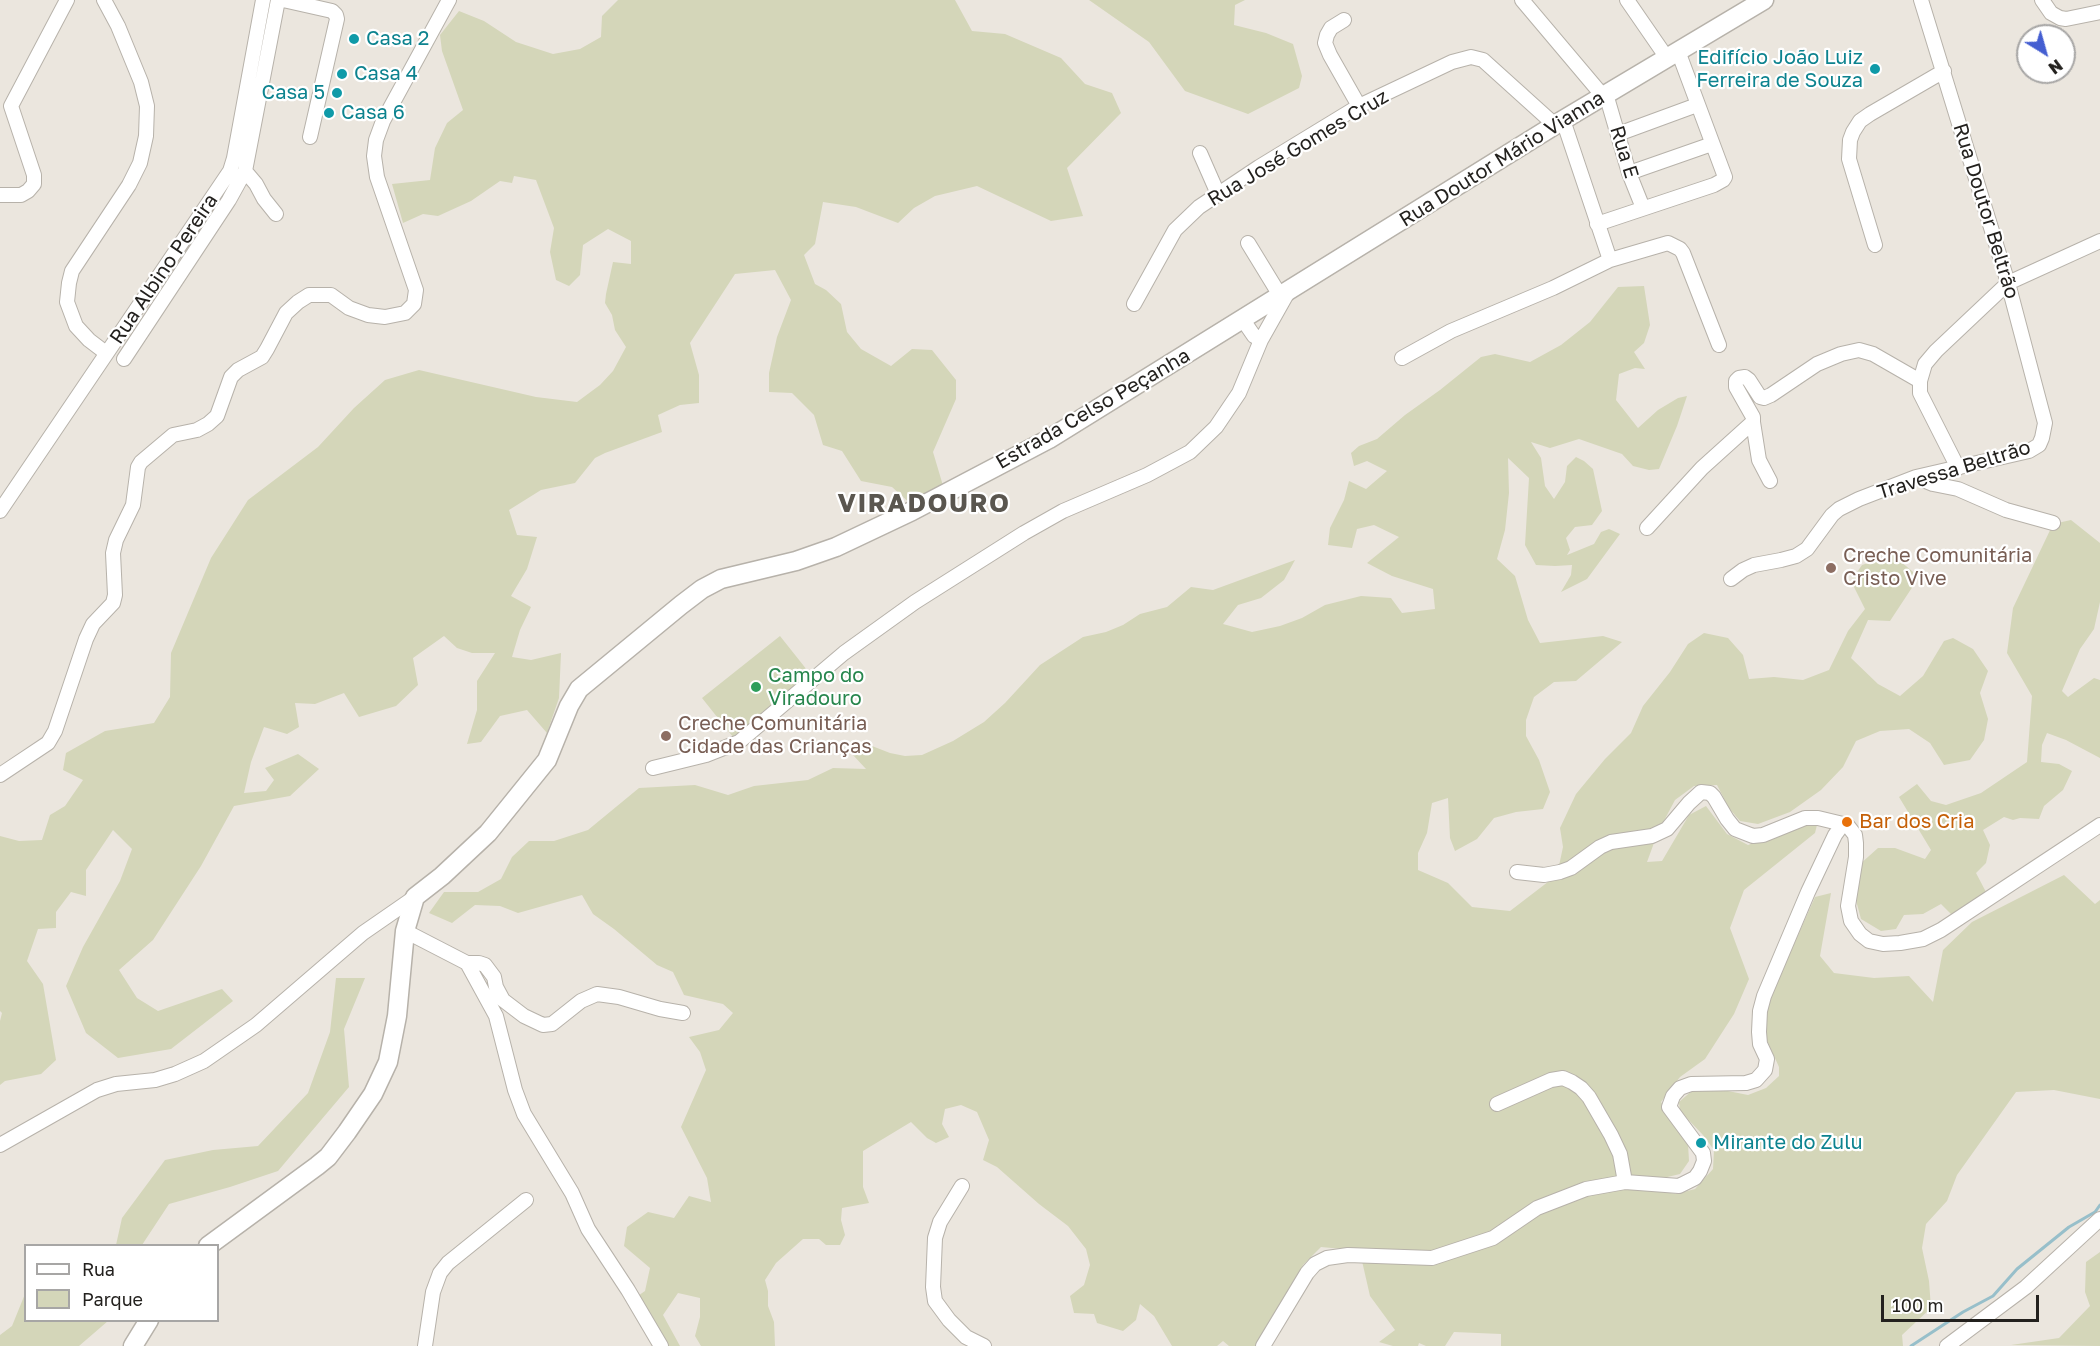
<!DOCTYPE html>
<meta charset="utf-8">
<style>
body{margin:0}
#map{position:relative;width:2100px;height:1346px;overflow:hidden;background:#ebe6de;font-family:"Golos Text",sans-serif}
canvas{display:block}
.legend{position:absolute;left:24px;top:1244px;width:195px;height:78px;box-sizing:border-box;background:#fff;border:2px solid #a7a6a5;margin:0;padding:8px 10px;list-style:none;font-size:18px;color:#23211e}
.legend li{display:flex;align-items:center;gap:12px;height:30px}
.legend b{width:30px;border:2px solid #a7a6a5}
.north{position:absolute;left:2016px;top:24px;width:60px;height:60px;box-sizing:border-box;background:#fff;border:2px solid #a7a6a5;border-radius:50%;rotate:143deg;font-size:16px;font-weight:700;line-height:24px;text-align:center;color:#23211e}
.north::after{content:'';display:block;margin:auto;width:21px;height:27px;background:#445ed1;clip-path:polygon(50% 0,100% 100%,50% 72%,0 100%)}
.scale{position:absolute;left:1881px;top:1295px;width:158px;height:27px;box-sizing:border-box;border:3px solid #23211e;border-top:0;padding-left:8px;font-size:18px;line-height:21px;white-space:nowrap;color:#23211e;-webkit-text-stroke:4px #fff;paint-order:stroke}
</style>
<div id="map">
<canvas width="2100" height="1346"></canvas>
<ul class="legend">
<li><b style="height:8px;background:#fff"></b>Rua</li>
<li><b style="height:16px;background:#d4d6b9"></b>Parque</li>
</ul>
<div class="north">N</div>
<div class="scale">100 m</div>
</div>
<script>
const ctx = document.querySelector('canvas').getContext('2d');
ctx.lineJoin = 'round';
function fillPath(path, color) {
  ctx.fillStyle = color;
  ctx.fill(path, 'evenodd');
}
function poly(rows) {
  const path = new Path2D();
  for (const r of rows) {
    path.moveTo(r[0], r[1]);
    for (let i = 2; i < r.length; i += 2) path.lineTo(r[i], r[i + 1]);
  }
  return path;
}
function trace(path, color, width, dash) {
  ctx.strokeStyle = color;
  ctx.lineWidth = width;
  ctx.lineCap = dash ? 'butt' : 'round';
  ctx.setLineDash(dash || []);
  ctx.stroke(path);
}
function write(font, color, halo, rows, align = 'center') {
  ctx.font = font + ' "Golos Text",sans-serif';
  ctx.lineWidth = 4.5;
  ctx.setLineDash([]);
  ctx.textBaseline = 'middle';
  ctx.strokeStyle = halo;
  ctx.fillStyle = color;
  for (const [text, x, y, turn = 0] of rows) {
    ctx.save();
    ctx.translate(x, y);
    ctx.rotate((+turn || 0) * Math.PI / 180);
    ctx.textAlign = isNaN(turn) ? turn : align;
    if (halo) ctx.strokeText(text, 0, 0);
    ctx.fillText(text, 0, 0);
    ctx.restore();
  }
}
const green = poly([
 [618,0,955,0,972,31,1005,34,1061,58,1085,84,1112,93,1121,113,1067,168,1083,216,1051,221,977,186,935,196,914,208,898,223,856,207,823,202,815,244,804,255,815,284,826,290,841,304,847,332,861,349,891,366,912,349,932,350,956,380,956,399,933,452,944,489,913,506,892,487,861,481,842,451,823,445,814,415,792,393,769,392,769,373,777,337,791,300,775,270,735,274,690,343,699,375,699,403,680,405,658,415,662,432,605,453,595,458,575,483,541,490,509,510,517,535,537,537,527,569,511,596,531,607,520,630,512,657,531,660,561,653,559,698,547,733,527,710,500,716,481,742,467,744,477,710,477,681,495,653,472,653,457,648,444,636,413,658,418,685,396,706,359,717,344,693,315,704,295,703,299,727,287,734,264,727,251,762,244,793,266,791,274,780,265,768,298,754,319,769,290,796,234,806,201,866,153,940,119,970,137,998,158,1011,222,989,233,1001,171,1049,118,1058,86,1033,66,986,83,947,120,881,132,849,113,830,86,870,86,896,71,892,56,912,56,928,38,929,27,961,43,984,56,1060,41,1074,5,1081,0,1085,0,1021,2,1013,0,1011,0,836,19,841,42,840,50,815,65,806,83,780,63,770,66,753,105,731,154,723,170,697,171,653,211,558,248,500,318,447,354,408,385,380,419,370,536,397,577,402,600,385,613,371,626,347,615,330,612,315,605,303,606,294,613,262,631,264,631,241,608,229,583,245,580,275,569,286,556,280,550,252,554,228,536,180,514,176,512,183,500,181,471,201,438,216,423,214,403,223,392,184,430,180,435,148,447,123,463,110,442,51,440,35,459,11,484,21,516,42,553,54,580,49,601,37,602,16],
 [1089,0,1245,0,1235,5,1234,25,1266,33,1293,44,1302,76,1299,88,1248,114,1185,91,1149,42],
 [1644,286,1650,325,1644,343,1634,352,1645,369,1635,368,1619,374,1616,400,1638,428,1658,410,1678,398,1687,396,1677,426,1659,469,1649,470,1633,466,1622,454,1579,439,1550,448,1531,442,1541,458,1545,486,1554,499,1565,482,1567,466,1576,457,1584,461,1593,469,1602,511,1592,525,1575,527,1566,538,1570,550,1567,555,1594,544,1601,532,1609,529,1620,534,1587,579,1561,592,1571,575,1572,565,1555,566,1536,565,1525,545,1529,478,1508,458,1509,493,1505,530,1497,559,1515,576,1528,620,1540,643,1603,636,1622,642,1576,681,1554,682,1534,697,1526,720,1526,736,1539,760,1550,792,1543,809,1516,812,1494,818,1477,839,1455,851,1450,838,1448,798,1432,803,1427,833,1418,853,1418,870,1448,883,1472,907,1510,911,1557,875,1563,847,1560,828,1576,794,1605,759,1631,733,1643,706,1670,672,1688,644,1704,633,1728,638,1743,655,1749,679,1774,677,1803,680,1829,670,1848,631,1865,609,1851,581,1862,565,1893,555,1919,577,1890,621,1868,620,1851,658,1878,684,1900,696,1923,676,1944,641,1953,638,1973,649,1988,671,1980,693,1988,719,1984,740,1970,760,1944,765,1930,743,1909,729,1880,731,1856,741,1843,767,1821,790,1790,812,1758,824,1740,821,1729,808,1717,785,1694,786,1675,800,1658,832,1647,862,1662,861,1689,815,1706,806,1727,834,1748,845,1805,824,1817,825,1815,833,1744,890,1730,928,1749,979,1734,1014,1705,1059,1680,1077,1661,1102,1688,1144,1689,1161,1680,1174,1659,1179,1586,1187,1492,1237,1431,1257,1321,1247,1303,1265,1294,1286,1259,1346,1229,1346,1223,1341,1217,1346,1172,1346,1154,1316,1140,1304,1136,1320,1123,1331,1097,1323,1094,1314,1074,1313,1070,1296,1084,1285,1090,1265,1086,1249,1068,1226,1039,1204,997,1167,983,1160,989,1140,977,1112,961,1105,945,1109,942,1124,949,1137,936,1143,927,1138,911,1122,863,1151,863,1187,869,1203,842,1208,841,1220,845,1235,840,1245,826,1245,819,1239,803,1239,776,1263,765,1280,768,1291,768,1306,774,1322,775,1346,701,1346,695,1336,700,1317,700,1298,678,1293,663,1315,680,1346,654,1346,632,1300,645,1291,650,1268,624,1246,627,1227,648,1212,674,1218,689,1196,711,1202,707,1178,681,1127,706,1070,700,1052,689,1037,719,1030,733,1013,723,1004,684,995,673,972,657,965,614,929,593,914,582,895,518,913,500,906,475,905,452,923,429,913,444,892,478,892,501,879,512,857,529,841,554,841,588,830,639,788,695,785,728,795,754,786,808,780,833,768,866,769,853,755,872,746,890,753,905,756,922,755,953,741,984,722,1005,703,1040,665,1083,637,1106,632,1123,625,1140,614,1167,607,1191,587,1213,590,1295,560,1284,580,1261,598,1238,605,1223,624,1252,632,1280,626,1302,618,1325,605,1361,596,1391,598,1402,613,1435,609,1433,589,1392,576,1367,563,1399,537,1374,525,1357,529,1352,548,1328,545,1330,528,1344,500,1349,481,1366,489,1387,471,1367,461,1354,466,1351,453,1359,446,1377,439,1405,415,1440,390,1481,357,1495,354,1530,362,1561,345,1590,322,1618,287],
 [2071,520,2100,543,2100,602,2094,629,2080,649,2062,691,2068,697,2094,678,2100,680,2100,758,2066,740,2047,733,2042,745,2041,762,2059,764,2072,771,2063,790,2044,806,2039,819,2020,818,2013,820,2004,817,1983,830,1990,845,1986,863,1976,873,1986,892,1952,915,1941,904,1923,914,1904,915,1896,929,1881,931,1861,919,1854,893,1859,865,1878,848,1895,848,1925,859,1931,850,1899,797,1917,784,1931,801,1946,805,1981,793,2027,762,2032,696,2007,653,2013,608,2053,524],
 [780,636,811,675,733,737,702,698],
 [2064,875,2095,904,2100,900,2100,1099,2054,1090,2016,1092,1957,1175,1947,1201,1926,1224,1922,1248,1929,1281,1931,1308,1902,1335,1903,1346,1501,1346,1501,1334,1454,1332,1445,1346,1426,1346,1419,1343,1418,1346,1393,1346,1379,1342,1395,1330,1370,1296,1362,1261,1433,1260,1538,1209,1624,1184,1676,1194,1695,1189,1713,1169,1714,1150,1703,1135,1680,1111,1679,1102,1694,1089,1708,1087,1748,1095,1766,1088,1779,1076,1779,1067,1764,1034,1765,1009,1815,897,1831,893,1820,956,1834,973,1874,978,1909,976,1933,1002,1943,950,1972,922],
 [336,978,365,978,344,1029,349,1087,278,1171,230,1187,169,1204,142,1245,116,1245,122,1218,165,1160,213,1150,258,1146,308,1093,330,1032],
 [2100,1252,2100,1346,2011,1345,2059,1338,2090,1306,2085,1292,2086,1262],
 [25,1294,26,1320,108,1321,79,1346,0,1346,0,1335,12,1326]
]);
const stream = poly([
 [259,61,267,23],
 [1911,1346,1963,1312,1993,1296,2017,1269,2069,1227,2095,1212,2100,1205]
]);
const minor = poly([
 [104,0,118,26,141,82,147,106,146,136,140,163,129,185,72,271,69,283,67,302,76,326,89,340,106,353],
 [283,0,332,11,336,15,337,19,310,137],
 [1522,0,1603,96],
 [1627,0,1667,58],
 [2042,0,2051,13,2060,18,2066,19,2100,12],
 [1344,20,1331,28,1327,35,1325,43,1330,55,1359,106],
 [1606,94,1629,173,1643,208],
 [1563,120,1610,260],
 [1618,134,1697,105],
 [1200,153,1218,194],
 [245,171,256,184,264,199,276,214],
 [1629,173,1712,144],
 [0,195,21,195,28,191,34,184,34,175,11,106,67,0],
 [1597,224,1714,185,1723,180,1725,177,1678,51],
 [1248,243,1281,297],
 [1875,245,1849,159,1850,140,1853,132,1860,121,1870,114,1944,71],
 [1134,304,1175,230,1199,207,1259,167,1359,106,1452,62,1471,57,1483,60,1555,125],
 [1243,320,1254,336,1261,340],
 [1402,358,1451,331,1553,288,1610,260,1668,243,1680,249,1683,253,1719,345],
 [124,359,229,200,245,171,278,0],
 [1753,422,1759,460,1770,481],
 [1958,468,1920,393,1920,381,1925,364,1936,351,2008,283,2100,241],
 [1916,477,1933,484,1958,489,2006,510,2053,523],
 [0,511,230,171,234,158,263,0],
 [1647,528,1702,468,1753,422,1753,417,1736,387,1736,381,1739,378,1745,377,1749,380,1760,397,1764,398,1771,395,1817,364,1841,354,1859,350,1873,354,1920,381],
 [1731,579,1743,570,1754,565,1781,560,1796,556,1807,549,1832,515,1839,509,1859,499,1916,477,2029,451,2039,445,2042,438,2045,423,2008,283,1921,0],
 [653,768,706,755,739,742,844,653,915,602,1024,533,1063,511,1147,475,1190,452,1216,427,1239,393,1261,340,1288,292],
 [0,775,48,743,55,731,86,639,93,624,113,603,115,595,113,553,116,540,133,505,138,467,141,462,173,435,197,430,208,424,217,416,231,377,238,370,262,357,267,349,286,313,298,302,309,295,331,295,349,308,368,315,385,317,405,313,414,304,416,290,377,177,374,156,376,140,383,121,449,0],
 [1517,872,1544,875,1560,872,1571,868,1600,847,1611,842,1652,836,1667,829,1689,803,1701,792,1710,793,1714,797,1727,819,1735,829,1753,836,1763,835,1805,818,1818,818,1843,824],
 [405,931,467,963,496,1016,515,1090,524,1114,572,1193,588,1229,628,1290,661,1346],
 [467,963,479,963,485,965,494,977,496,987,503,1000,524,1016,543,1025,552,1024,581,1001,597,994,619,997,660,1009,683,1013],
 [1497,1104,1551,1080,1563,1078,1572,1082,1581,1088,1589,1097,1611,1135,1620,1154,1625,1182],
 [0,1145,97,1090,116,1084,155,1080,175,1074,204,1061,256,1025,363,933,415,897],
 [962,1186,940,1222,935,1238,933,1287,935,1301,949,1320,966,1337,984,1346],
 [425,1346,433,1292,440,1273,448,1263,526,1200],
 [1263,1346,1307,1273,1315,1264,1327,1258,1348,1255,1432,1258,1493,1238,1537,1208,1586,1189,1625,1182,1679,1186,1695,1178,1700,1171,1704,1161,1703,1153,1669,1107,1673,1096,1680,1088,1691,1084,1746,1083,1756,1080,1765,1070,1767,1059,1760,1044,1759,1032,1760,1011,1764,996,1808,892,1835,835,1843,824,1848,826,1855,835,1856,843,1856,857,1848,906,1851,921,1860,934,1869,941,1883,944,1900,943,1923,939,1941,930,2100,825],
 [1947,1346,2026,1287,2100,1219]
]);
const major = poly([
 [208,1246,317,1166,328,1157,347,1132,373,1094,388,1062,397,1016,405,931,415,897,442,876,488,833,547,760,569,706,579,689,681,605,702,589,721,579,796,561,836,547,912,511,1049,439,1563,120,1764,0],
 [133,1346,149,1320]
]);
const markers = [
 [354,39,6,"#0f9aa8"],
 [1875,69,6,"#0f9aa8"],
 [342,74,6,"#0f9aa8"],
 [337,93,6,"#0f9aa8"],
 [329,113,6,"#0f9aa8"],
 [1831,568,6,"#8d6e63"],
 [756,687,6,"#2e9e5b"],
 [666,736,6,"#8d6e63"],
 [1847,822,6,"#e8710a"],
 [1701,1143,6,"#0f9aa8"]
];
const cultureNames = [
 ["Casa 2",366,39],
 ["Edifício João Luiz",1863,58,"right"],
 ["Ferreira de Souza",1863,81,"right"],
 ["Casa 4",354,74],
 ["Casa 5",325,93,"right"],
 ["Casa 6",341,113],
 ["Mirante do Zulu",1713,1143]
];
const streetNames = [
 ["Rua José Gomes Cruz",1298,148,-31],
 ["Rua E",1624,152,73],
 ["Rua Doutor Mário Vianna",1502,159,-32],
 ["Rua Doutor Beltrão",1986,211,73],
 ["Rua Albino Pereira",164,269,-56],
 ["Estrada Celso Peçanha",1093,409,-30],
 ["Travessa Beltrão",1954,470,-17]
];
const educationNames = [
 ["Creche Comunitária",1843,556],
 ["Cristo Vive",1843,579],
 ["Creche Comunitária",678,724],
 ["Cidade das Crianças",678,747]
];
const leisureNames = [
 ["Campo do",768,676],
 ["Viradouro",768,699]
];
const foodNames = [
 ["Bar dos Cria",1859,822]
];
const districtNames = [
 ["VIRADOURO",924,504]
];
fillPath(green, '#d4d6b9');
trace(stream, '#97bfca', 3);
trace(minor, '#b7b2aa', 16);
trace(major, '#b7b2aa', 21);
trace(minor, '#fff', 14);
trace(major, '#fff', 18);
for (const [x, y, r, color] of markers) {
  const dot = new Path2D();
  dot.arc(x, y, r, 0, 2 * Math.PI);
  ctx.fillStyle = color;
  ctx.fill(dot);
  trace(dot, '#fff', 2);
}
write('20px', '#0d838f', '#fff', cultureNames, 'left');
write('20px', '#23211e', '#fff', streetNames);
write('20px', '#785e54', '#fff', educationNames, 'left');
write('20px', '#27864d', '#fff', leisureNames, 'left');
write('20px', '#c56008', '#fff', foodNames, 'left');
ctx.letterSpacing = '1.5px';
write('bold 26px', '#5a564f', '#fff', districtNames);
ctx.letterSpacing = '0px';
</script>
